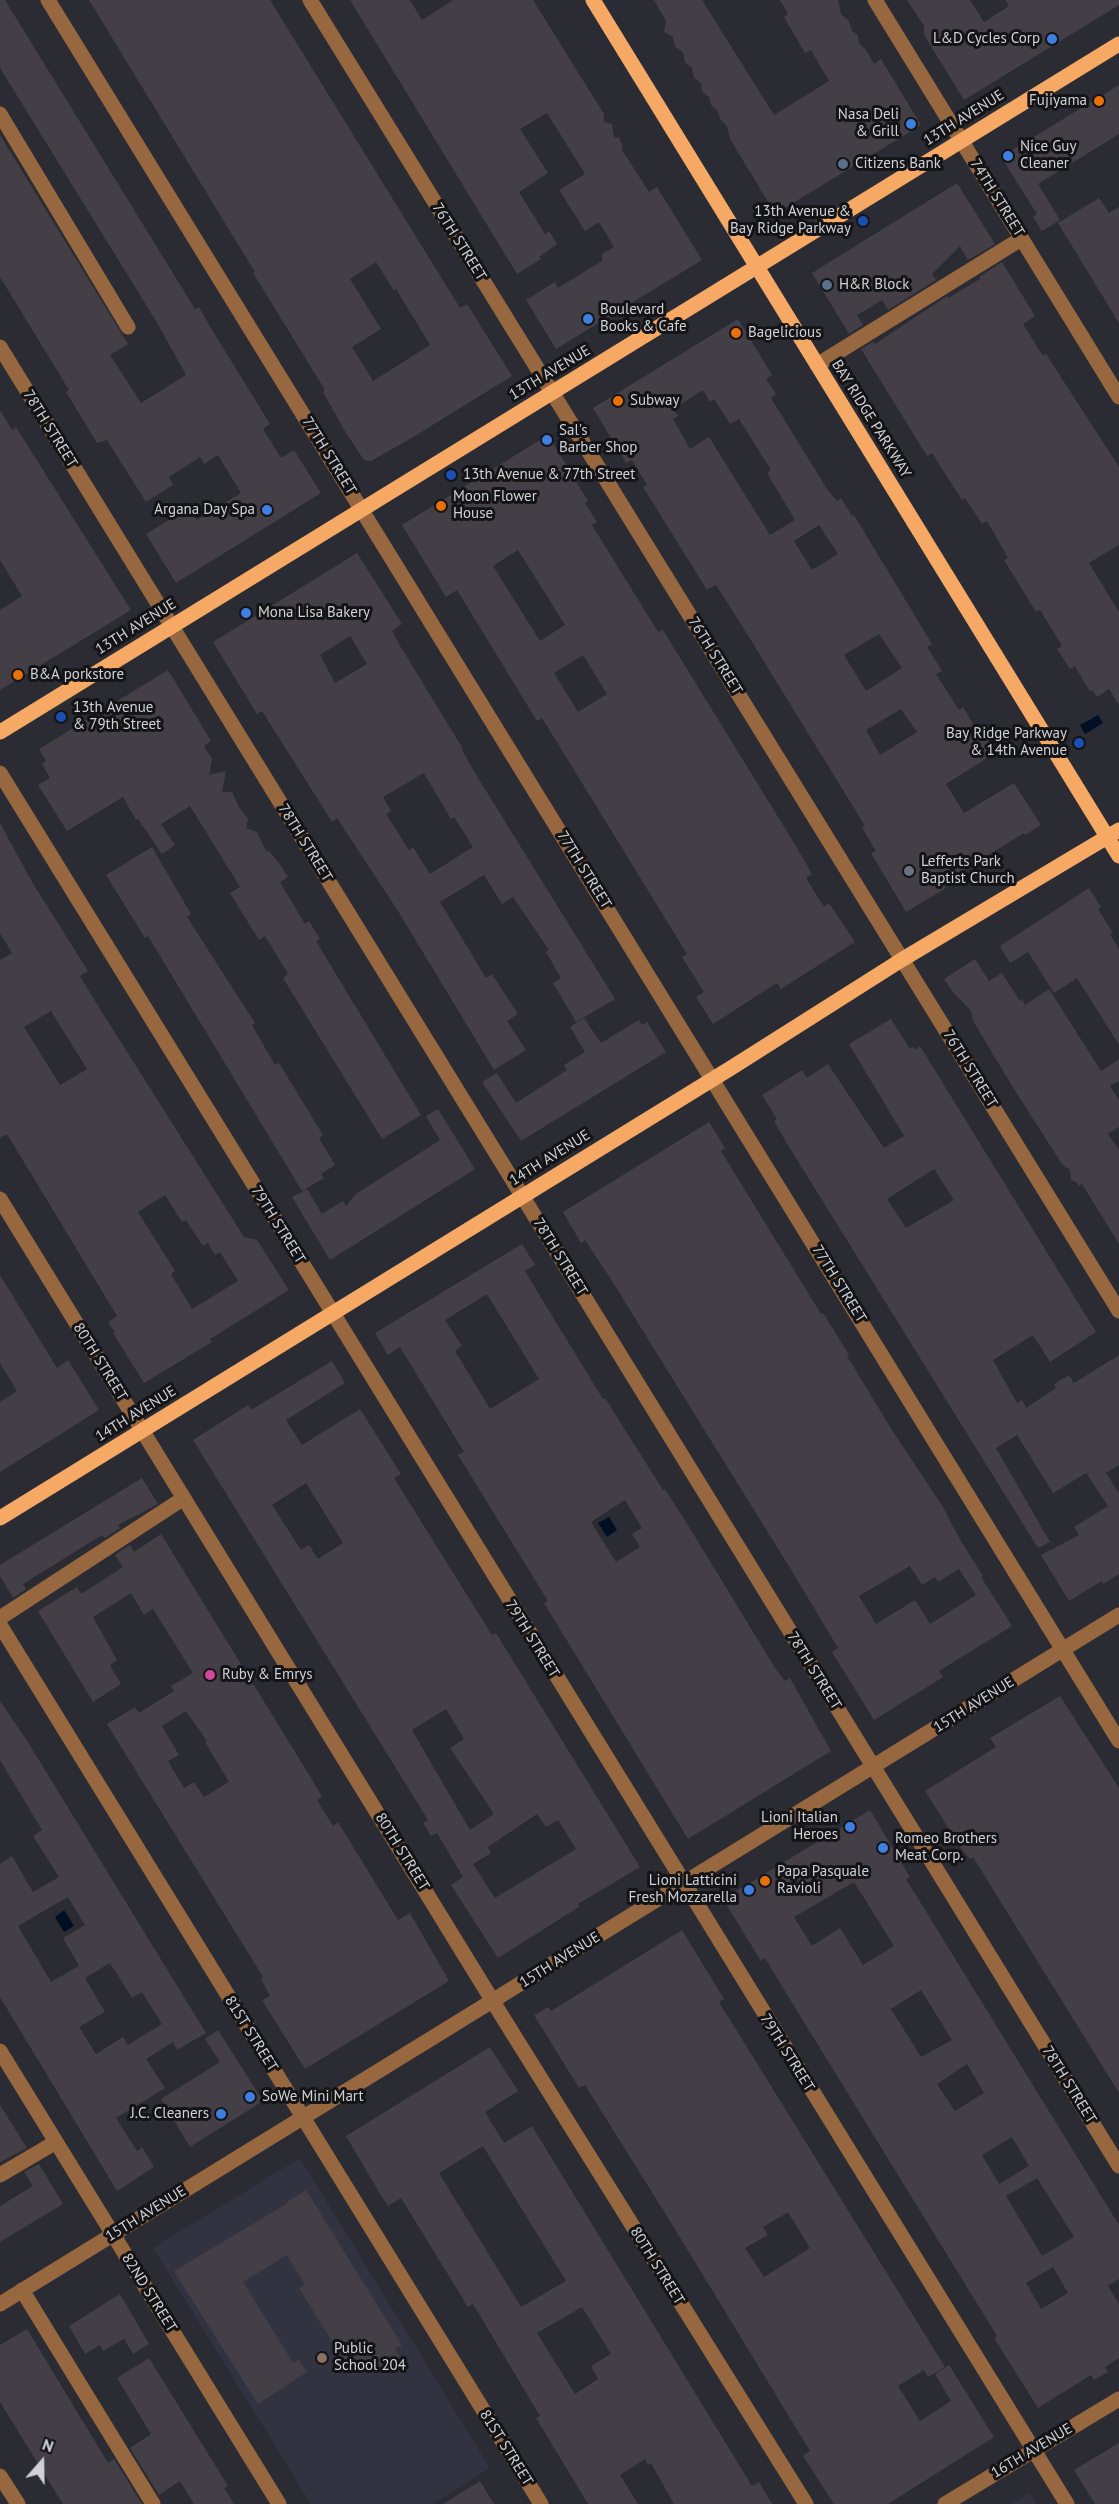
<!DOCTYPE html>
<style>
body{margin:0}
#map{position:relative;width:1119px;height:2504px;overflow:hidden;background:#2a2b33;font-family:"PT Sans",sans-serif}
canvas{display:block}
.north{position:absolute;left:12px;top:2432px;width:60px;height:60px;-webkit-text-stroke:4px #141417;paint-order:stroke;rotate:20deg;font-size:16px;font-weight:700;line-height:24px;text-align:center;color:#d1d2d7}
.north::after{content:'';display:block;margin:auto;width:21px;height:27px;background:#d1d2d7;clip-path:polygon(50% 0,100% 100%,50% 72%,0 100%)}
</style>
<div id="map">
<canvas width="1119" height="2504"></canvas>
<div class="north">N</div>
</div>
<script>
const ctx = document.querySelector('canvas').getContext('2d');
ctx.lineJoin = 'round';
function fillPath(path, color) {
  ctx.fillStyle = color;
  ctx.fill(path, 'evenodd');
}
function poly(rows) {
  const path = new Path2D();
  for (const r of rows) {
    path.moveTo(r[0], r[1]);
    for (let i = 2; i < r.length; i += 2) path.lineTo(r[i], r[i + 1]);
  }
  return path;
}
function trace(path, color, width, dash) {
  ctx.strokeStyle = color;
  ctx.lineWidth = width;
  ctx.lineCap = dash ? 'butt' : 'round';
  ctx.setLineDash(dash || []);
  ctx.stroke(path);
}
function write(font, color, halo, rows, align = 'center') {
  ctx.font = font + ' "PT Sans",sans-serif';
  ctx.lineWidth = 6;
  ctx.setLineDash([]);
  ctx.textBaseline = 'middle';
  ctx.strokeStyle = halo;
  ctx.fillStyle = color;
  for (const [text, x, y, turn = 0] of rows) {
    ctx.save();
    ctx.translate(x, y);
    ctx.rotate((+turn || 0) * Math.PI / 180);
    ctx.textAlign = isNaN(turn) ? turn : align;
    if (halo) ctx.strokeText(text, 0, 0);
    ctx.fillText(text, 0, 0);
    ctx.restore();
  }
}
const built = poly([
 [300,2158,490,2468,432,2504,311,2504,153,2248],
 [1030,2493,1037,2504,1011,2504]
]);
const water = poly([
 [1098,715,1103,723,1085,734,1080,725],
 [609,1517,617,1530,607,1537,598,1523],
 [64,1910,74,1926,64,1932,55,1917]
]);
const building = poly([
 [0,0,5,0,195,309,199,307,206,320,270,424,263,429,281,458,294,450,321,493,176,583,146,534,189,508,197,520,241,493,218,455,204,464,200,457,169,477,173,485,146,502,107,440,97,443,66,392,69,390,0,277,0,135,128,344,110,355,141,403,186,375,156,321,0,68],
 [89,0,270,0,460,308,467,304,512,376,410,439,371,461,364,460,346,433,323,392,325,390,253,273,255,272,239,246],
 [376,262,394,291,396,289,430,345,373,381,352,347,381,329,350,279],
 [350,0,410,0,422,20,453,0,533,0,604,114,604,122,612,124,614,137,619,138,622,144,622,150,649,192,657,187,702,260,556,349,526,300,555,282,558,288,602,261,602,254,614,247,599,222,585,231,559,190,585,174,547,113,520,129,548,173,519,192,545,234,549,231,557,244,539,257,541,259,517,274],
 [654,0,702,0,774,115,829,81,811,50,805,53,784,17,788,14,780,0,838,0,841,14,849,21,852,31,858,35,859,43,866,50,874,64,881,59,921,125,780,211,773,210,730,139,727,126,720,119,718,111,711,105,709,97,702,92,701,83,694,78,692,68,685,62,683,52,675,47,673,37,664,32,666,21],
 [907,0,970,0,984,22,1009,6,1005,0,1119,0,1119,5,964,100,924,35,924,26],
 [1119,85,1119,134,1038,184,1060,220,1042,231,1033,217,1037,214,1001,157],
 [957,183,995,244,968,260,960,246,932,274,936,280,888,310,882,300,869,308,857,315,863,325,849,334,812,273],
 [1099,198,1109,213,1119,207,1119,323,1058,223],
 [1002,262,1035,316,1023,324,1043,356,1046,354,1119,467,1119,545,1089,563,1119,612,1119,705,1109,689,1097,697,1093,691,1089,690,1075,666,1070,669,1057,649,1062,646,1040,610,1036,612,1004,560,1008,558,987,521,982,524,965,498,962,500,932,453,927,456,861,349,873,342,875,344,947,296,948,298,980,279,979,277],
 [738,319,772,375,766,379,776,394,771,398,827,489,837,501,841,498,852,516,854,515,932,644,927,647,942,671,936,674,959,710,963,707,981,737,986,734,998,751,946,784,964,813,1014,783,1041,825,1025,835,1024,833,943,883,946,888,906,912,871,853,876,851,862,828,865,826,744,629,716,585,707,590,643,487,647,485,632,460,626,463,593,408],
 [703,390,710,402,714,399,730,424,739,419,771,470,767,473,795,520,770,535,709,437,690,449,673,419,678,416,673,409],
 [819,525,838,554,812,570,794,541],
 [879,634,902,668,866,691,844,655],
 [901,709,917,732,880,755,866,730],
 [0,410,12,430,16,427,131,610,0,690,0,610,22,596,0,560],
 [548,435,588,501,585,503,597,522,592,525,658,632,663,630,791,838,812,874,806,878,824,907,829,903,855,942,781,989,777,983,713,1024,696,997,704,992,682,957,687,954,555,739,542,718,537,721,457,590,446,597,402,525],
 [518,550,565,625,540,641,493,566],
 [583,655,607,694,578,712,554,673],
 [357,553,402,624,392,631,399,644,463,749,462,750,475,773,615,999,576,1022,553,983,561,978,546,952,549,950,513,897,502,904,484,875,440,902,486,978,492,974,518,1014,507,1021,526,1050,494,1070,398,911,337,818,332,822,262,711,257,714,213,642],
 [350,636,367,664,335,683,320,655],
 [424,773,451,819,454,817,473,847,430,874,413,847,409,850,386,814,391,811,383,797],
 [168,670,211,741,204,746,212,759,209,775,226,771,222,792,232,792,239,807,248,819,246,828,257,832,266,851,270,852,279,863,288,877,280,882,305,924,309,921,320,939,316,941,421,1115,382,1139,283,978,288,974,265,936,259,940,230,893,240,887,190,806,161,824,175,845,162,854,138,819,136,820,123,797,67,831,38,785,50,778,42,764,46,761,39,749],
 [0,823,32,882,88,971,80,976,95,1001,244,1237,257,1240,289,1290,210,1339,212,1342,144,1383,113,1333,115,1332,108,1322,117,1316,7,1134,0,1138,0,960,12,953,0,933],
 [51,1011,87,1069,60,1085,24,1027],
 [165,1195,182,1222,186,1220,203,1246,208,1243,215,1255,220,1252,238,1281,192,1309,171,1274,175,1271,138,1212],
 [152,847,191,914,187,917,255,1023,252,1025,275,1065,279,1063,323,1135,319,1138,335,1165,321,1174,324,1178,302,1191,148,936,145,938,106,875],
 [1089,888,1101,907,1098,909,1113,933,1110,934,1119,949,1119,1045,1077,978,1054,993,1028,952,1010,963,1000,946],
 [975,959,989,981,1002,973,1020,1001,1022,999,1025,1005,1049,989,1101,1071,1119,1059,1119,1081,1110,1086,1119,1100,1119,1127,1108,1134,1119,1150,1119,1244,1082,1184,1079,1186,1076,1182,1071,1180,1070,1170,1062,1164,1012,1086,973,1021,971,1011,952,991,944,979],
 [584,1018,601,1043,639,1020,642,1025,647,1022,666,1052,521,1141,482,1082,497,1073,516,1103,567,1070,564,1065,585,1052,570,1027],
 [891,1019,910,1049,913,1047,915,1050,920,1046,1096,1332,1050,1362,1033,1335,993,1360,1017,1403,1022,1400,1026,1408,1056,1388,1054,1384,1069,1375,1074,1383,1119,1355,1119,1465,1106,1473,1119,1493,1119,1574,1103,1584,1102,1581,1069,1601,1041,1555,1079,1535,1074,1527,1108,1506,1086,1473,1053,1493,1017,1435,996,1448,1050,1542,1038,1548,786,1142,774,1121,777,1119,762,1095,802,1070,807,1078,828,1064,884,1148,904,1136,849,1044],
 [934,1169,954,1200,906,1228,887,1199],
 [438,1109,475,1169,330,1260,292,1197,307,1189,322,1214,343,1201,346,1206,356,1194,440,1140,426,1116],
 [709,1122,725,1148,721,1151,821,1314,823,1313,835,1332,849,1355,847,1356,892,1430,943,1507,959,1538,983,1576,981,1577,1012,1626,939,1671,943,1677,874,1720,832,1652,838,1648,790,1568,612,1281,585,1240,581,1243,563,1212],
 [910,1566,922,1585,935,1577,938,1582,959,1569,976,1595,930,1624,915,1600,876,1624,859,1596],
 [522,1244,535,1265,525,1271,543,1301,603,1399,605,1398,663,1490,665,1489,688,1525,775,1668,785,1681,790,1678,831,1751,688,1839,544,1603,548,1601,458,1455,464,1452,400,1347,388,1355,375,1333],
 [487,1294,539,1379,490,1409,455,1351,462,1346,445,1320],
 [625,1500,642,1528,632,1534,640,1547,616,1562,591,1522],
 [0,1275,57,1368,68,1360,99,1410,0,1472,0,1402,17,1391,0,1363],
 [332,1361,345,1383,286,1420,302,1445,360,1409,401,1474,394,1478,492,1635,496,1633,640,1867,578,1904,579,1907,498,1958,451,1885,463,1877,437,1833,431,1836,423,1823,428,1820,193,1440,248,1405,251,1410],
 [306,1483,343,1543,318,1559,309,1545,301,1550,272,1505],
 [446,1709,464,1739,450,1748,494,1814,470,1830,412,1730],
 [537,1814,546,1827,558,1820,576,1849,495,1898,473,1864,491,1853,488,1847],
 [142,1478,158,1504,118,1525,120,1528,105,1538,102,1535,23,1584,26,1589,13,1598,0,1576,0,1565],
 [161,1534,311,1778,322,1797,317,1800,333,1826,338,1822,398,1920,410,1913,449,1981,305,2069,262,2000,270,1996,261,1979,263,1977,107,1724,135,1707,139,1713,174,1691,171,1686,193,1673,153,1609,144,1615,131,1593,93,1617,117,1660,110,1665,121,1684,93,1702,38,1611,77,1587,81,1594,123,1567,115,1555,130,1545,134,1552],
 [186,1711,207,1741,205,1742,229,1782,204,1797,194,1782,184,1788,168,1761,179,1755,162,1726],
 [1060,1696,1119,1788,1119,2093,973,1857,970,1859,963,1851,925,1791,996,1747,990,1738],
 [0,1701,26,1739,206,2033,177,2050,173,2042,146,2059,165,2088,116,2118,137,2151,142,2147,154,2167,117,2191,0,1997,0,1864,12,1856,33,1892,59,1877,33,1836,42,1830,0,1760],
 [68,1897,85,1925,63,1938,79,1966,51,1982,18,1926],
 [110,1963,132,1998,142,1992,162,2024,128,2045,123,2037,96,2054,79,2027,105,2012,85,1978],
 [870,1810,910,1877,906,1879,1119,2225,1119,2279,1108,2286,1119,2304,1119,2358,1105,2367,1108,2372,1094,2380,1091,2375,1038,2408,994,2338,997,2336,791,2001,765,1958,761,1961,723,1899],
 [854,1882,894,1946,863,1965,840,1928,812,1946,794,1917],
 [921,1990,952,2040,921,2057,891,2009],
 [967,2064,984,2093,955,2111,937,2084],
 [1012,2137,1029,2166,999,2184,982,2155],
 [1037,2178,1074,2237,1042,2256,1006,2196],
 [1053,2267,1068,2293,1041,2309,1026,2283],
 [682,1930,724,1999,719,2002,945,2367,928,2377,924,2370,898,2386,920,2421,951,2401,935,2374,949,2365,994,2437,888,2504,834,2504,803,2456,810,2451,673,2226,585,2085,579,2088,534,2015,548,2007,551,2011],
 [788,2212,810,2248,764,2277,745,2248,768,2235,763,2227],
 [218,2030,263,2101,190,2147,161,2099,220,2062,205,2039],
 [490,2047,518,2091,485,2112,504,2143,532,2126,752,2486,759,2482,772,2504,674,2504,651,2463,648,2465,645,2459,620,2475,638,2504,588,2504,536,2418,540,2416,473,2304,468,2307,401,2198,388,2206,379,2192,346,2136],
 [483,2146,566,2281,521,2307,439,2173],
 [582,2307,611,2354,591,2366,598,2379,575,2394,537,2333],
 [0,2105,27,2148,0,2162],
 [39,2164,63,2204,0,2242,0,2206,33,2186,24,2172],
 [306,2190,402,2345,395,2349,400,2357,378,2370,374,2363,353,2375,299,2288,305,2285,287,2255,243,2282,293,2363,299,2360,307,2372,258,2404,174,2271,288,2203,287,2202],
 [120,2294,149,2344,133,2354,124,2339,103,2351,100,2345,85,2354,69,2326],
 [27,2329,108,2463,114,2459,142,2504,63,2504,0,2402,0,2345],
 [149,2358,228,2486,224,2488,234,2504,194,2504,180,2481,159,2495,130,2448,151,2434,117,2378],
 [1119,2443,1119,2504,1095,2504,1074,2470],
 [480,2481,494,2504,443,2504]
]);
const minor = poly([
 [48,0,1119,1741],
 [310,0,1119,1311],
 [875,0,1119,397],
 [0,114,128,327],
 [0,347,1119,2166],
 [817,365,1021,239],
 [0,773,1067,2504],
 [0,1199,505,2021,806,2504],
 [0,1618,184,1498],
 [0,1625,541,2504],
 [0,2051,279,2504],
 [0,2175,56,2142],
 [22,2290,153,2504],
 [0,2304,1119,1615],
 [0,2476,18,2504],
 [945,2504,1119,2399]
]);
const major = poly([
 [593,0,1119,856],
 [0,732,1119,44],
 [0,1518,731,1068,903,959,1119,830]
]);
const markers = [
 [1052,39,6,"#3f7fe0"],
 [1099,101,6,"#e8710a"],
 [911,124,6,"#3f7fe0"],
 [1008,156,6,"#3f7fe0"],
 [843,164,6,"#5c6f8a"],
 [863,221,6,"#1a4fb4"],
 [827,285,6,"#5c6f8a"],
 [588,319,6,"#3f7fe0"],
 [736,333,6,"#e8710a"],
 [618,401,6,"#e8710a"],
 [547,440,6,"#3f7fe0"],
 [451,475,6,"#1a4fb4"],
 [441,506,6,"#e8710a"],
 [267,510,6,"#3f7fe0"],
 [246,613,6,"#3f7fe0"],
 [18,675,6,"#e8710a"],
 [61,717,6,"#1a4fb4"],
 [1079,743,6,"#1a4fb4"],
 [909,871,6,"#6b7280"],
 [210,1675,6,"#d1479c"],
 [850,1827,6,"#3f7fe0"],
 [883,1848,6,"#3f7fe0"],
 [765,1881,6,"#e8710a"],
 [749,1890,6,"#3f7fe0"],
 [250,2097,6,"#3f7fe0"],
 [221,2114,6,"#3f7fe0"],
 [322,2358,6,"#8d6e63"]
];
const poiNames = [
 ["L&D Cycles Corp",1040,39,"right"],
 ["Fujiyama",1087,101,"right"],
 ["Nasa Deli",899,115,"right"],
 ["& Grill",899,132,"right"],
 ["Nice Guy",1020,147],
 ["Cleaner",1020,164],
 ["Citizens Bank",855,164],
 ["13th Avenue &",851,212,"right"],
 ["Bay Ridge Parkway",851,229,"right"],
 ["H&R Block",839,285],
 ["Boulevard",600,310],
 ["Books & Cafe",600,327],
 ["Bagelicious",748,333],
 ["Subway",630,401],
 ["Sal's",559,431],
 ["Barber Shop",559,448],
 ["13th Avenue & 77th Street",463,475],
 ["Moon Flower",453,497],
 ["House",453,514],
 ["Argana Day Spa",255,510,"right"],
 ["Mona Lisa Bakery",258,613],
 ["B&A porkstore",30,675],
 ["13th Avenue",73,708],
 ["& 79th Street",73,725],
 ["Bay Ridge Parkway",1067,734,"right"],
 ["& 14th Avenue",1067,751,"right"],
 ["Lefferts Park",921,862],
 ["Baptist Church",921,879],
 ["Ruby & Emrys",222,1675],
 ["Lioni Italian",838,1818,"right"],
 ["Heroes",838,1835,"right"],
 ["Romeo Brothers",895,1839],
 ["Meat Corp.",895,1856],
 ["Papa Pasquale",777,1872],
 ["Ravioli",777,1889],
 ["Lioni Latticini",737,1881,"right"],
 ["Fresh Mozzarella",737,1898,"right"],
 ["SoWe Mini Mart",262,2097],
 ["J.C. Cleaners",209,2114,"right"],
 ["Public",334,2349],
 ["School 204",334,2366]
];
const streetNames = [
 ["13TH AVENUE",964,118,-32],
 ["74TH STREET",997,198,58],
 ["76TH STREET",459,242,58],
 ["13TH AVENUE",550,373,-31],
 ["BAY RIDGE PARKWAY",871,419,58],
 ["78TH STREET",50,429,58],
 ["77TH STREET",329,456,58],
 ["13TH AVENUE",136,627,-32],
 ["76TH STREET",715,656,58],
 ["78TH STREET",305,843,58],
 ["77TH STREET",584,870,58],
 ["76TH STREET",970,1069,58],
 ["14TH AVENUE",550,1158,-32],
 ["79TH STREET",278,1225,58],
 ["78TH STREET",560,1257,58],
 ["77TH STREET",839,1284,58],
 ["80TH STREET",100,1362,58],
 ["14TH AVENUE",136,1414,-32],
 ["79TH STREET",532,1639,58],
 ["78TH STREET",814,1671,58],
 ["15TH AVENUE",974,1705,-32],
 ["80TH STREET",402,1852,58],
 ["15TH AVENUE",560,1960,-32],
 ["81ST STREET",251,2034,58],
 ["79TH STREET",787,2053,58],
 ["78TH STREET",1069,2085,58],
 ["15TH AVENUE",146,2214,-32],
 ["80TH STREET",657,2266,58],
 ["82ND STREET",149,2293,58],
 ["81ST STREET",506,2448,58],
 ["16TH AVENUE",1032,2451,-31]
];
fillPath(built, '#323340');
fillPath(water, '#001024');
fillPath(building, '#443f47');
trace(minor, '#97683f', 15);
trace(major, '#f6a964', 15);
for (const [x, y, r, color] of markers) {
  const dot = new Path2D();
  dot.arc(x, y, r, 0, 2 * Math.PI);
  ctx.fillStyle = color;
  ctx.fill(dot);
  trace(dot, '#141417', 2);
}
write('15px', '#d1d2d7', '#141417', poiNames, 'left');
write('15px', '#d1d2d7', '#141417', streetNames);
</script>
